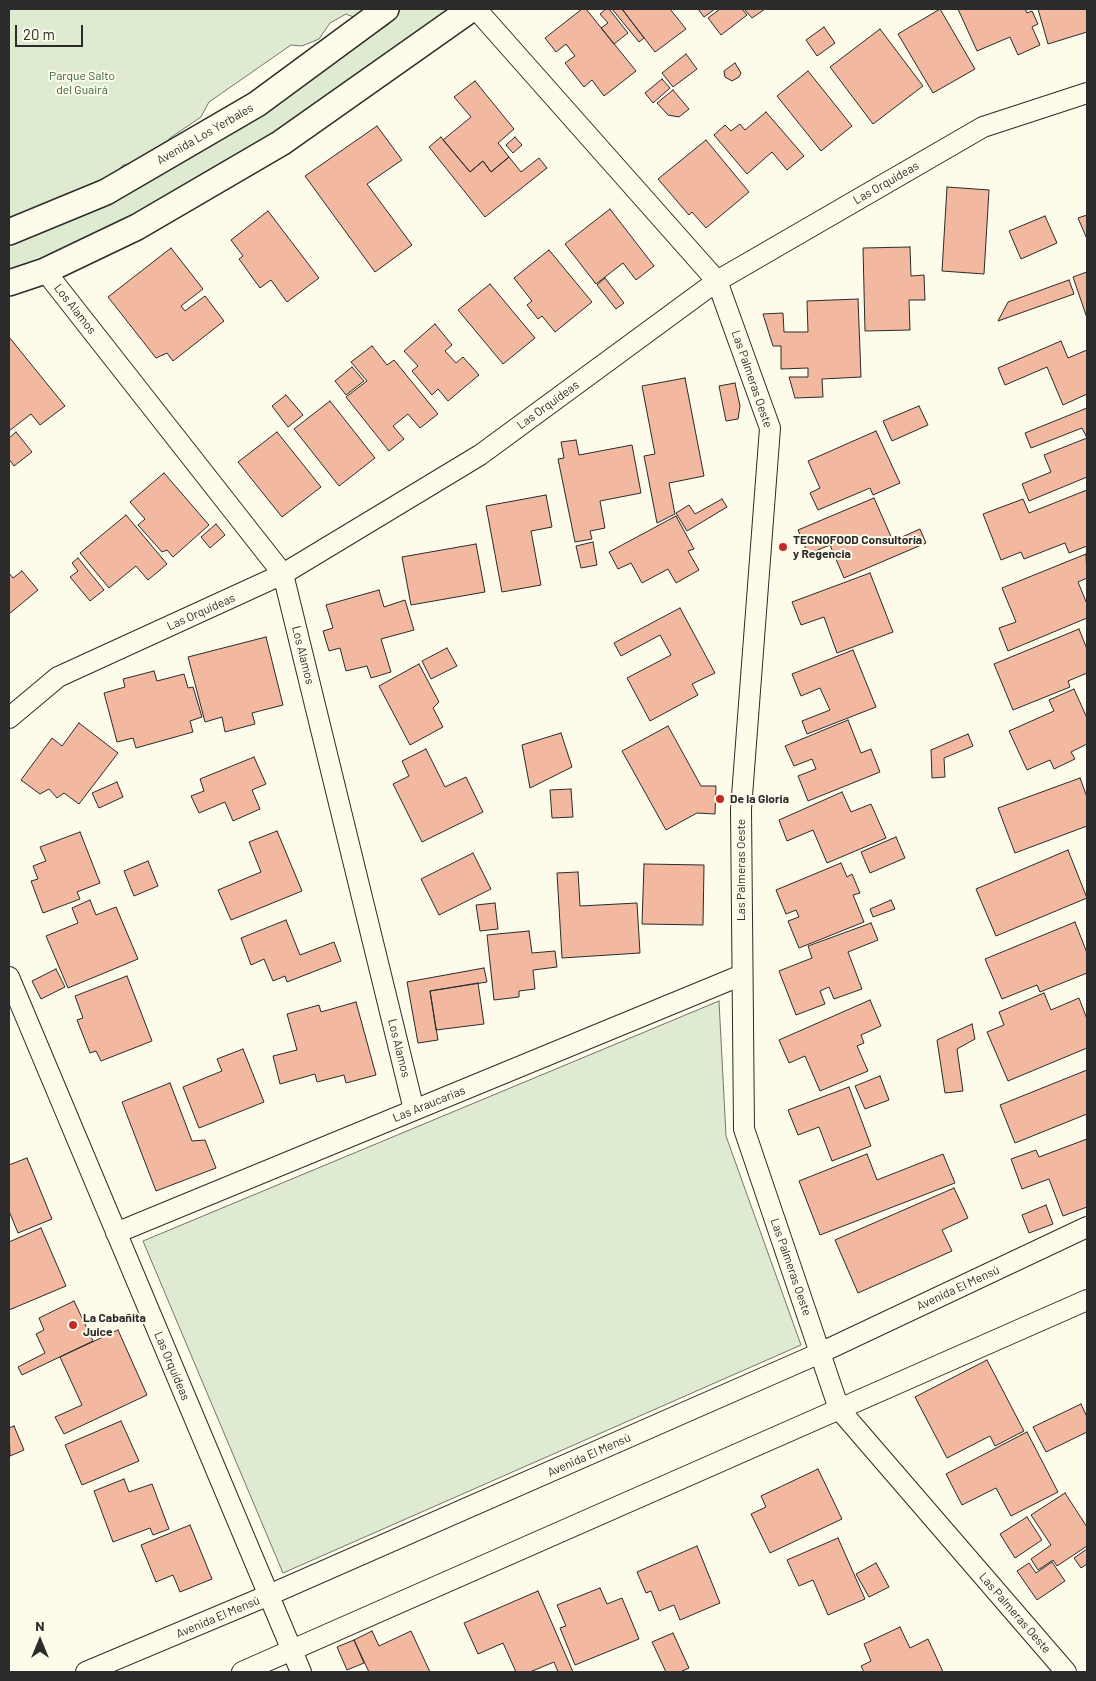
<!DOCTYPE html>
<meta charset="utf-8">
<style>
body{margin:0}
#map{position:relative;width:1096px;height:1681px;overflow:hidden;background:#fdfbea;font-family:Barlow,sans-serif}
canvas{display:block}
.frame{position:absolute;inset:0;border:10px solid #2b2b2b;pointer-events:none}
.north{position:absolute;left:15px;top:1616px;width:50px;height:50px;-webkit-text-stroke:4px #fdfbea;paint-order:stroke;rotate:0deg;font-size:14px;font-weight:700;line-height:20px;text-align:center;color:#2b2b2b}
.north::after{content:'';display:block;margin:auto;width:18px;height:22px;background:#2b2b2b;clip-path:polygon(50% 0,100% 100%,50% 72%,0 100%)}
.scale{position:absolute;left:15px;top:25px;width:68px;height:22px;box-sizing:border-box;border:2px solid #2b2b2b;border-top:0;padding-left:6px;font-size:15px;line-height:18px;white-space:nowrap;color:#2b2b2b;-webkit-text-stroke:4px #fdfbea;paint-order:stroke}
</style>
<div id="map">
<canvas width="1096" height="1681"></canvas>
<div class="frame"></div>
<div class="north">N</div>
<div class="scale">20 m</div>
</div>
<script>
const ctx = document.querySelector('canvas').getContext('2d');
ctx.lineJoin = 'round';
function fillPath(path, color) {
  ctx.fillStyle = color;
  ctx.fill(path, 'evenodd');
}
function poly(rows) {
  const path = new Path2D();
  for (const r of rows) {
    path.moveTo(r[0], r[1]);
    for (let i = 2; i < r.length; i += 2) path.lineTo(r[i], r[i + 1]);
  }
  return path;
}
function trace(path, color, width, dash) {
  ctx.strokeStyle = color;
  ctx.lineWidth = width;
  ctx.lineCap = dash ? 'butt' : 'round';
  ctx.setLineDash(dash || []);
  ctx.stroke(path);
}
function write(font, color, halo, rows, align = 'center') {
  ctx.font = font + ' Barlow,sans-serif';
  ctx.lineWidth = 4;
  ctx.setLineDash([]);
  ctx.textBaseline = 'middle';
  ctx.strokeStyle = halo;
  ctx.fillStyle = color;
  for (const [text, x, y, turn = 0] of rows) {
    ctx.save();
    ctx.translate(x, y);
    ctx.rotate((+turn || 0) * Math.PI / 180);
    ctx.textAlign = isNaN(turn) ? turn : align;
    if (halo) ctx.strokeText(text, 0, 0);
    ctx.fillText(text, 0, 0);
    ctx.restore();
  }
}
const green = poly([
 [9,9,456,9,291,124,134,215,9,274,9,241,273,106,390,23,381,18,363,21,346,14,330,23,319,39,302,46,291,45,209,102,201,117,170,138,158,153,142,162,123,165,98,193,9,232,9,9],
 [719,1001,726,1136,801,1345,283,1573,143,1241,719,1001]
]);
const building = poly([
 [582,9,586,9,636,71,604,96,592,80,584,87,565,63,575,56,566,44,556,52,545,38,582,9],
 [606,9,609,9,628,33,614,44,601,28,608,23,600,14,606,9],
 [612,9,622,9,644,38,639,42,612,9],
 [622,9,670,9,686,29,655,52,622,9],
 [698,9,715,9,704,17,698,9],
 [720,9,742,9,747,15,721,35,708,18,720,9],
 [744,9,765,9,752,18,744,9],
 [940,9,975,69,933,93,898,34,940,9],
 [958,9,1025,9,1027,13,1032,11,1038,24,1032,27,1040,45,1018,55,1010,37,977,51,958,9],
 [1038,9,1087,9,1087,32,1048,44,1038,9],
 [824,27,835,43,817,56,806,40,824,27],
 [880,29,923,86,873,124,830,67,880,29],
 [686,54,697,69,673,87,662,73,686,54],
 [735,63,741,73,739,77,732,81,725,77,724,71,735,63],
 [808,71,852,126,821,151,777,96,808,71],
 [662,79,670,88,653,103,645,93,662,79],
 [475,81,514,129,498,143,509,157,491,172,483,161,470,172,443,140,471,117,454,97,475,81],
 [673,90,689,109,679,117,668,115,657,103,673,90],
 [766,112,804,156,787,170,772,152,747,174,714,135,725,125,731,131,740,124,745,130,766,112],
 [377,126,402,160,367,184,412,245,375,272,305,176,377,126],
 [441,137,470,172,483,161,491,172,509,157,521,172,539,158,547,168,485,217,429,147,441,137],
 [515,137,522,145,513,153,506,145,515,137],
 [706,140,749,192,706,228,692,212,689,215,658,179,706,140],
 [947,187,989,190,984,274,942,271,947,187],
 [610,209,654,266,636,280,623,263,596,284,565,244,610,209],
 [268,211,319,278,287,302,271,280,260,288,239,259,243,256,231,240,268,211],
 [1087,215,1087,239,1078,218,1087,215],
 [1045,216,1057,243,1021,259,1009,231,1045,216],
 [910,247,911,276,924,275,925,300,909,300,910,330,865,331,863,248,910,247],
 [171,248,203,289,181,306,185,311,205,296,224,321,173,361,167,353,156,358,108,297,171,248],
 [549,250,592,302,555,332,542,316,538,319,527,305,532,301,514,278,549,250],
 [1087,272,1087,318,1073,277,1087,272],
 [605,278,624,303,616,309,597,285,605,278],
 [1069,280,1074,294,998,321,1008,302,1069,280],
 [490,284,535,338,503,364,458,310,490,284],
 [858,299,861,377,822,379,823,397,795,398,789,377,808,377,808,368,781,369,781,346,773,346,763,314,783,313,784,332,808,332,807,301,858,299],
 [435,324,452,345,445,351,456,363,463,357,479,375,448,401,438,389,432,395,412,371,418,366,404,351,435,324],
 [9,337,65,406,40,425,31,414,9,431,9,337],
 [1061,341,1068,358,1087,350,1087,394,1063,405,1047,367,1005,385,998,368,1061,341],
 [372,346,387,365,394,360,438,414,420,428,408,414,393,426,404,439,389,451,346,397,367,381,351,362,372,346],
 [352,367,364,381,346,395,335,381,352,367],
 [685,378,704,476,669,483,675,514,657,523,644,456,655,454,642,386,685,378],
 [735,383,740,406,738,419,726,421,719,386,735,383],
 [286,395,303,415,288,427,272,406,286,395],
 [330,401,375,458,339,486,294,429,330,401],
 [919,406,928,425,892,441,883,421,919,406],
 [1087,408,1087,477,1029,501,1022,484,1051,472,1044,455,1087,438,1082,428,1031,448,1025,433,1087,408],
 [876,431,900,483,873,495,870,488,818,510,810,493,820,488,808,461,876,431],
 [16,432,32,452,14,466,9,459,9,438,16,432],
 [277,432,321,487,282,517,238,462,277,432],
 [576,440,579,455,632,445,641,493,600,501,605,528,590,531,592,539,575,542,558,459,564,458,561,442,576,440],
 [164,473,209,525,173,557,167,550,162,552,138,525,145,519,130,502,164,473],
 [1087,490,1087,546,1069,553,1065,543,1024,559,1021,552,1001,560,983,514,1023,499,1029,513,1087,490],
 [546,495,552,527,531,531,541,585,502,592,486,506,546,495],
 [874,498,893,541,920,529,926,543,844,578,830,545,808,554,798,530,874,498],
 [722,499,727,507,687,531,676,513,689,505,695,514,722,499],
 [126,515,167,564,148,580,136,566,109,588,80,553,126,515],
 [676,516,694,549,688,551,699,570,676,583,668,569,642,583,631,563,618,569,609,552,676,516],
 [216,524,225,535,210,548,201,537,216,524],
 [593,542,597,565,581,568,576,546,593,542],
 [476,544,485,592,411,605,402,557,476,544],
 [1086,554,1087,578,1078,582,1087,604,1087,618,1008,651,999,628,1016,622,1002,588,1086,554],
 [78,558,104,590,90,601,70,577,78,571,72,563,78,558],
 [22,571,38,590,9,614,9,573,13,578,22,571],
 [870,573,893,632,837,653,824,617,801,625,792,602,870,573],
 [379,590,384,607,405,600,414,630,381,639,391,672,371,678,367,666,346,671,340,648,329,651,323,631,333,628,326,605,379,590],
 [680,608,715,673,692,684,698,695,650,721,627,678,671,655,660,635,621,656,614,643,680,608],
 [1079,629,1087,649,1087,673,1068,681,1070,687,1013,710,994,664,1079,629],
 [266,637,283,705,252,713,255,724,225,732,222,717,205,722,188,657,266,637],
 [447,648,457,666,431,679,422,661,447,648],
 [853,650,876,707,807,734,802,721,830,710,820,688,801,696,792,674,853,650],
 [419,664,439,702,433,708,443,727,410,745,379,686,419,664],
 [154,671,157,681,184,674,188,688,193,687,202,717,190,721,193,732,136,748,133,738,117,742,104,693,125,687,123,679,154,671],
 [1074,689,1087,718,1087,744,1071,752,1075,759,1054,769,1050,760,1027,770,1009,731,1054,711,1049,700,1074,689],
 [848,720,861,753,871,749,880,772,808,801,798,776,816,769,812,759,794,766,785,746,848,720],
 [79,723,118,753,79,804,64,793,57,798,49,789,40,794,21,780,52,738,62,746,79,723],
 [668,726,701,786,716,786,715,814,697,813,666,830,622,751,668,726],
 [561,733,572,767,530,788,522,745,561,733],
 [968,734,973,746,944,758,945,777,932,778,931,750,968,734],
 [426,749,445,787,466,777,483,812,422,842,393,784,409,776,402,761,426,749],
 [254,757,266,784,252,790,260,809,233,821,225,802,199,813,191,796,204,791,200,779,254,757],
 [1080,778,1087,797,1087,826,1015,853,998,808,1080,778],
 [117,782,123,797,99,808,92,793,117,782],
 [571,789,573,817,552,818,550,790,571,789],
 [842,792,851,812,871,804,886,838,827,863,813,830,787,841,779,820,842,792],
 [277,831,302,891,231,920,218,890,261,872,249,842,277,831],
 [80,832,100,883,77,892,80,899,43,913,31,881,38,879,33,866,46,861,40,847,80,832],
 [896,837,905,858,870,873,861,852,896,837],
 [1068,850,1087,898,996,936,976,889,1068,850],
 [473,853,491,889,439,915,421,879,473,853],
 [148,861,158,886,134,896,124,871,148,861],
 [841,863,847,877,852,874,860,893,853,895,864,922,799,948,788,921,799,917,796,910,786,914,776,890,841,863],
 [644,864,704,865,703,925,642,924,644,864],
 [578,872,580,906,637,903,640,953,562,958,557,873,578,872],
 [90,900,96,915,116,907,138,959,68,988,46,936,78,923,72,908,90,900],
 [891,900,895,909,873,917,870,909,891,900],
 [495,903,498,929,480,931,476,905,495,903],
 [286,920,300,955,334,942,341,961,287,982,285,976,273,981,264,959,251,965,241,938,286,920],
 [1075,922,1087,953,1087,973,1040,992,1037,985,1002,999,985,959,1075,922],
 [871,923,878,940,848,952,862,989,834,999,829,987,820,991,825,1004,796,1015,779,971,812,958,808,946,871,923],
 [529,931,532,953,555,951,557,967,533,970,535,989,519,991,519,997,494,1000,487,935,529,931],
 [484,968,487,982,430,991,438,1040,418,1043,407,982,484,968],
 [56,969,65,987,41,999,32,981,56,969],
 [127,976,152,1041,101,1061,96,1051,90,1053,77,1020,83,1018,75,996,127,976],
 [478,983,484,1024,436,1030,430,991,478,983],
 [1044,993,1051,1010,1079,998,1087,1019,1087,1048,1008,1081,987,1032,1004,1025,999,1012,1044,993],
 [870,1000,881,1026,861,1035,864,1043,857,1046,868,1071,820,1091,805,1056,789,1063,779,1040,870,1000],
 [356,1002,376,1075,346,1083,344,1075,317,1082,315,1074,280,1084,273,1056,297,1050,287,1014,319,1005,321,1012,356,1002],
 [972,1024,975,1039,957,1049,963,1091,945,1093,937,1040,972,1024],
 [243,1049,264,1102,199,1128,183,1087,222,1071,217,1059,243,1049],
 [1087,1070,1087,1114,1015,1143,1000,1105,1087,1070],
 [880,1076,889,1100,865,1109,855,1086,880,1076],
 [170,1083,192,1141,205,1140,216,1168,156,1191,122,1102,170,1083],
 [849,1087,871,1146,832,1161,819,1127,798,1135,788,1110,849,1087],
 [1087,1139,1087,1207,1063,1216,1049,1179,1022,1189,1011,1159,1036,1150,1039,1157,1087,1139],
 [867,1154,877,1180,943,1154,955,1183,820,1235,799,1181,867,1154],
 [27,1158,52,1219,18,1233,9,1211,9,1165,27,1158],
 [954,1188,968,1218,942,1230,952,1251,858,1293,835,1240,954,1188],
 [1046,1205,1053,1224,1029,1233,1022,1215,1046,1205],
 [41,1228,66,1286,9,1310,9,1242,41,1228],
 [74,1301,93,1341,22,1375,18,1367,45,1353,36,1334,44,1330,39,1318,74,1301],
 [118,1330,147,1395,64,1434,55,1417,82,1405,60,1357,118,1330],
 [987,1360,1024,1431,995,1446,990,1436,947,1458,915,1397,987,1360],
 [1081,1404,1087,1417,1087,1432,1046,1452,1033,1427,1081,1404],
 [121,1421,139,1461,82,1485,65,1445,121,1421],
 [14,1426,24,1450,10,1456,9,1428,14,1426],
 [1027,1432,1058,1492,1011,1516,996,1488,962,1505,946,1474,1027,1432],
 [818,1469,842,1519,770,1553,751,1514,766,1507,761,1496,818,1469],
 [124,1479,129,1492,152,1484,169,1529,153,1535,150,1528,113,1542,94,1491,124,1479],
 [1065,1493,1087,1527,1087,1546,1057,1566,1053,1560,1038,1570,1031,1559,1051,1545,1031,1515,1065,1493],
 [1027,1517,1042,1540,1015,1558,1000,1534,1027,1517],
 [190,1525,212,1579,180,1592,173,1575,156,1582,141,1545,190,1525],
 [838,1538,865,1599,828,1615,813,1580,799,1586,787,1560,838,1538],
 [697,1546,720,1603,680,1620,674,1605,659,1611,651,1591,646,1593,637,1572,697,1546],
 [1087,1549,1087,1564,1081,1568,1074,1558,1087,1549],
 [1052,1562,1065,1581,1037,1600,1017,1571,1029,1563,1036,1573,1052,1562],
 [876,1563,889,1587,869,1597,856,1574,876,1563],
 [600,1588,607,1604,622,1598,639,1639,575,1665,560,1628,566,1626,557,1605,600,1588],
 [538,1591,573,1672,558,1672,554,1662,530,1672,516,1672,503,1643,478,1654,464,1623,538,1591],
 [900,1627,910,1648,928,1639,943,1672,864,1672,861,1666,871,1661,864,1644,900,1627],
 [372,1631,379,1646,411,1631,430,1672,369,1672,354,1640,372,1631],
 [673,1633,689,1668,680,1672,666,1672,652,1642,673,1633],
 [354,1640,364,1663,347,1670,337,1647,354,1640]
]);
const minor = poly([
 [476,9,717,281,770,428,741,809,744,1129,839,1409,1066,1672],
 [45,271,283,574,414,1110],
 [9,718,58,677,283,574,480,455,717,281,983,127,1087,93],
 [9,977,301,1672],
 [116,1233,742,975],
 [86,1672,269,1595,820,1353,1087,1227],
 [242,1672,1087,1300]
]);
const tertiary = poly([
 [9,232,106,192,257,104,386,9],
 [9,283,45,271,137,227,281,143,471,9]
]);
const markers = [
 [783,547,5,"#c62828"],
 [720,799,5,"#c62828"],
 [73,1325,5,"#c62828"]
];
const parkNames = [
 ["Parque Salto",82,76],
 ["del Guairá",82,90]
];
const streetNames = [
 ["Avenida Los Yerbales",205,134,-30],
 ["Las Orquídeas",886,183,-30],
 ["Los Alamos",75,309,52],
 ["Las Palmeras Oeste",752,379,71],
 ["Las Orquídeas",548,405,-36],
 ["Las Orquídeas",201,612,-24],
 ["Los Alamos",303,655,76],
 ["Las Palmeras Oeste",741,870,-90],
 ["Los Alamos",399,1048,76],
 ["Las Araucarias",429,1104,-22],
 ["Las Palmeras Oeste",791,1267,71],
 ["Avenida El Mensú",958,1288,-25],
 ["Las Orquídeas",172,1366,67],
 ["Avenida El Mensú",589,1455,-24],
 ["Las Palmeras Oeste",1015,1613,49],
 ["Avenida El Mensú",218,1617,-23]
];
const poiNames = [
 ["TECNOFOOD Consultoría",793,540],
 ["y Regencia",793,554],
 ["De la Gloria",730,799],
 ["La Cabañita",83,1318],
 ["Juice",83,1332]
];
fillPath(green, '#deebd1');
trace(green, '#74746e', 1);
fillPath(building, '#f2b8a0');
trace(building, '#2b2b2b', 1);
trace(minor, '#2b2b2b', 22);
trace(tertiary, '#2b2b2b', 28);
trace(minor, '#fdfbea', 20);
trace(tertiary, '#fdfbea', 25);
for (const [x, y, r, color] of markers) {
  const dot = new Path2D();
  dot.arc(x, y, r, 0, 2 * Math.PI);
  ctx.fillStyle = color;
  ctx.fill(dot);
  trace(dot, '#fdfbea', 2);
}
write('12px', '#34623c', '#fdfbea', parkNames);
write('12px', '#2b2b2b', '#fdfbea', streetNames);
write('bold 12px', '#2b2b2b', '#fdfbea', poiNames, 'left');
</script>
